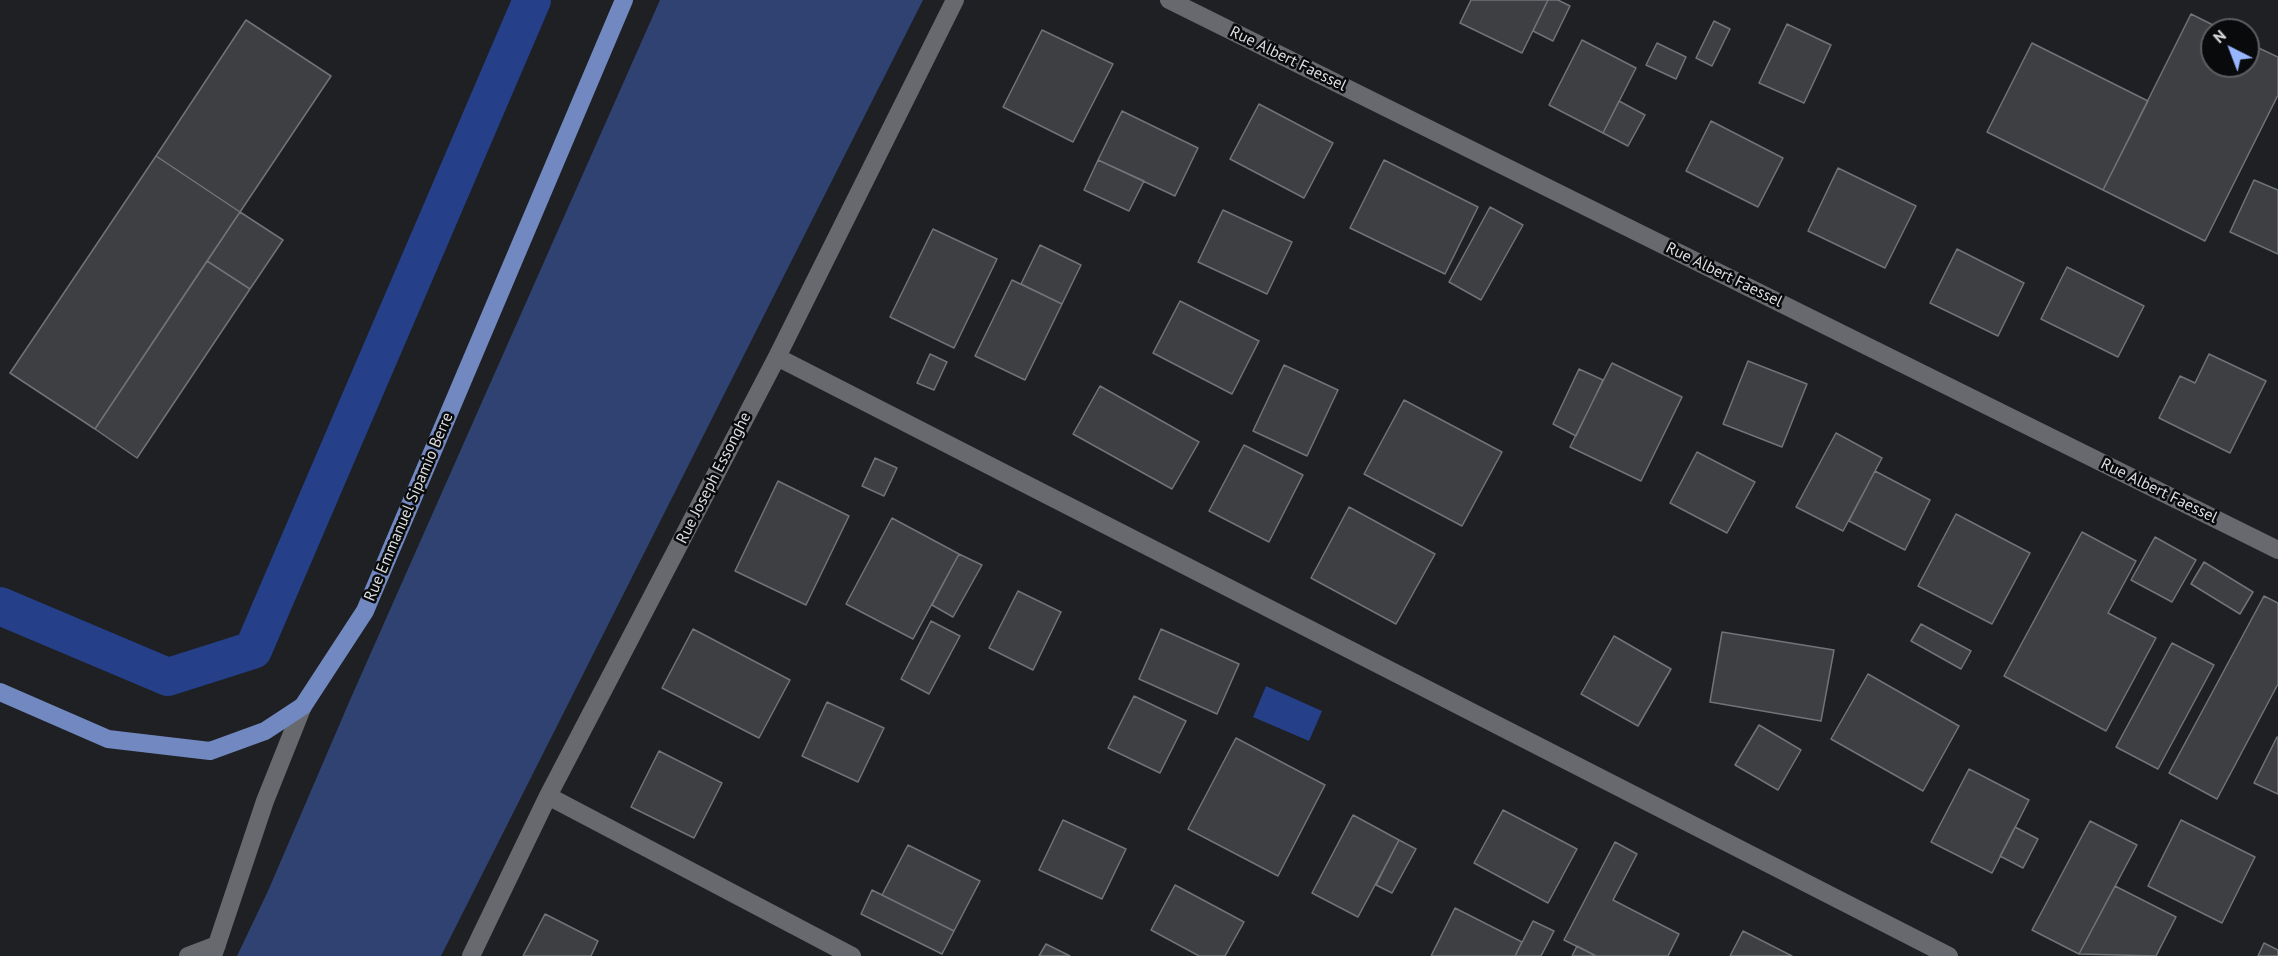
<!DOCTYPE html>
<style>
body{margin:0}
#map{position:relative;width:2278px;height:956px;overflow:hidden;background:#1e2024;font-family:"PT Sans",sans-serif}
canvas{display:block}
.north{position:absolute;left:2200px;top:18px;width:60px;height:60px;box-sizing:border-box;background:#090a0c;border:2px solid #5d5e60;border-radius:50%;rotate:318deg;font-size:16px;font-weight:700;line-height:24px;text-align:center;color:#dbdddf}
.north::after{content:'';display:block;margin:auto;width:21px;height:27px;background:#97b6fd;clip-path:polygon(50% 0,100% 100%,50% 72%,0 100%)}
</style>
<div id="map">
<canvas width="2278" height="956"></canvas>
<div class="north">N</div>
</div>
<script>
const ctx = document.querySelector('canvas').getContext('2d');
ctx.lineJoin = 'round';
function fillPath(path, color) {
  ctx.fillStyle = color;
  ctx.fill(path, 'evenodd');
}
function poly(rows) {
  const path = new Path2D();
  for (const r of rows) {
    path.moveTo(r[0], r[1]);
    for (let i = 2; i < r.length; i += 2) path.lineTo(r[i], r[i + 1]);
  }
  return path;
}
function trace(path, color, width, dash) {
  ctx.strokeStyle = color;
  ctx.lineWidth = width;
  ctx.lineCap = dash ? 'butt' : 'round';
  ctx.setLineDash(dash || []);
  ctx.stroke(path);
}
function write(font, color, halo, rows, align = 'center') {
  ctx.font = font + ' "PT Sans",sans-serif';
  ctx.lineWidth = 5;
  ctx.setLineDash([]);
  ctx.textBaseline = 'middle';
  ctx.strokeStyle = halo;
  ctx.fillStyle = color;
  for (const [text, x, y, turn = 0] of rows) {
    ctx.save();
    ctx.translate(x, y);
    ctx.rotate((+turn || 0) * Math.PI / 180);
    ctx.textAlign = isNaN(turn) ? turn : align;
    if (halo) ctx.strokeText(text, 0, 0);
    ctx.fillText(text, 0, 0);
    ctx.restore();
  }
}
const green = poly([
 [660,0,923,0,441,956,237,956,268,891,350,700]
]);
const water = poly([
 [1266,686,1322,711,1309,741,1253,717]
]);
const canal = poly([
 [0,606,168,677,253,650,532,0]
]);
const building = poly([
 [1471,0,1548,0,1522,53,1460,23,1471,0],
 [1548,0,1558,0,1570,6,1553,41,1533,31,1548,0],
 [2191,14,2223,30,2212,30,2212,66,2248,66,2248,43,2278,57,2278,95,2205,241,2103,190,2191,14],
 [246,20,331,76,240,212,156,156,246,20],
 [1714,21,1730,29,1712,66,1696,58,1714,21],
 [1787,24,1831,45,1804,103,1759,83,1787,24],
 [1042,30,1113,64,1073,142,1003,107,1042,30],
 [1582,40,1636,68,1603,133,1549,105,1582,40],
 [1657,43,1686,57,1676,79,1646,65,1657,43],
 [2032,43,2148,101,2103,190,1987,132,2032,43],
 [1619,101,1645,115,1628,146,1603,133,1619,101],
 [1259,104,1333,143,1304,198,1230,159,1259,104],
 [1122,111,1198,148,1175,196,1098,160,1122,111],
 [1711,121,1783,158,1758,207,1686,171,1711,121],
 [156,156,240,212,95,429,10,373,156,156],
 [1098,160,1144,181,1129,211,1084,190,1098,160],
 [1384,160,1478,207,1445,274,1350,228,1384,160],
 [1838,168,1916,206,1885,268,1808,231,1838,168],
 [2254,180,2278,190,2278,254,2230,232,2254,180],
 [1490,207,1523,225,1481,300,1449,282,1490,207],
 [1223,210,1292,242,1267,294,1198,262,1223,210],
 [240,212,283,240,250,289,207,261,240,212],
 [933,229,997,259,954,348,890,317,933,229],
 [1040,245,1081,265,1062,304,1021,284,1040,245],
 [1957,249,2024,283,1998,336,1930,303,1957,249],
 [207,261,250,289,137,458,95,429,207,261],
 [2067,267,2144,306,2118,357,2041,319,2067,267],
 [1012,280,1062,304,1025,380,975,356,1012,280],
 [1180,301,1259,341,1232,394,1153,353,1180,301],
 [930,354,947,362,934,390,917,383,930,354],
 [2209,354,2266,381,2230,453,2159,418,2180,376,2195,383,2209,354],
 [1748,361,1807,384,1782,447,1723,424,1748,361],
 [1612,363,1682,397,1641,481,1570,447,1612,363],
 [1284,365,1338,390,1307,456,1253,431,1284,365],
 [1579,369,1603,380,1576,436,1553,424,1579,369],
 [1100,386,1199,442,1172,489,1073,434,1100,386],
 [1404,400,1502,452,1462,526,1364,474,1404,400],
 [1836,433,1882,458,1843,531,1796,507,1836,433],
 [1244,445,1303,475,1269,542,1209,511,1244,445],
 [1697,452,1755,482,1727,533,1670,503,1697,452],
 [875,458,897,468,884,496,862,486,875,458],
 [1875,471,1930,500,1905,550,1849,521,1875,471],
 [778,481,849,516,806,605,735,571,778,481],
 [1349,507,1435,554,1396,624,1311,578,1349,507],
 [1956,514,2030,553,1992,624,1918,586,1956,514],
 [892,518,959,554,913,639,846,604,892,518],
 [2082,532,2136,561,2108,613,2156,638,2106,731,2004,676,2082,532],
 [2155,537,2196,560,2172,602,2131,580,2155,537],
 [959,554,982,565,953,617,932,605,959,554],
 [2204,562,2253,592,2240,614,2191,584,2204,562],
 [1018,591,1061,612,1033,670,989,648,1018,591],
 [2264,596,2278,603,2278,684,2217,799,2169,773,2264,596],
 [931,621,960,636,929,694,901,679,931,621],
 [1921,624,1971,651,1961,669,1911,641,1921,624],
 [693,629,790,680,759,738,662,688,693,629],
 [1161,629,1239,664,1217,714,1139,679,1161,629],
 [1722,632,1834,650,1821,721,1710,702,1722,632],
 [1614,636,1671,669,1638,726,1581,694,1614,636],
 [2172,643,2214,665,2158,769,2116,747,2172,643],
 [1868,674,1959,726,1923,791,1831,739,1868,674],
 [1134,696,1186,721,1160,773,1108,748,1134,696],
 [827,702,884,728,858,782,802,756,827,702],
 [1759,725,1801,750,1778,790,1735,765,1759,725],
 [2277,737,2278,738,2278,794,2254,783,2277,737],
 [1236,738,1325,785,1278,876,1188,829,1236,738],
 [659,751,722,783,694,838,631,807,659,751],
 [1969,769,2029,800,1992,873,1931,842,1969,769],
 [1503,810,1577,849,1548,903,1474,863,1503,810],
 [1353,815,1399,840,1358,917,1312,893,1353,815],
 [1063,820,1126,849,1102,899,1039,870,1063,820],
 [2181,820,2255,857,2222,923,2148,886,2181,820],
 [2090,821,2137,845,2079,954,2032,930,2090,821],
 [2015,827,2038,839,2023,868,2000,856,2015,827],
 [1399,840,1416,849,1392,893,1376,885,1399,840],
 [1615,842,1637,854,1613,900,1679,934,1668,956,1596,956,1564,940,1615,842],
 [908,845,980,881,954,931,882,895,908,845],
 [1175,885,1244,922,1225,956,1199,956,1151,930,1175,885],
 [2115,886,2176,917,2156,956,2079,954,2115,886],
 [872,890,954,931,942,954,861,914,872,890],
 [1455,908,1522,942,1515,956,1431,956,1455,908],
 [545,914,598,941,591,956,523,956,545,914],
 [1533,921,1554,931,1541,956,1515,956,1533,921],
 [1743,931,1792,956,1730,956,1743,931],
 [2264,943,2278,950,2278,956,2258,956,2264,943],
 [1046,944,1070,956,1039,956,1046,944],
 [1577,946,1596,956,1572,956,1577,946]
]);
const street = poly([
 [1169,0,2278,550],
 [777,357,1949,956],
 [548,796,852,956],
 [188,956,217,945],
 [213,956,265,801,303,706],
 [471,956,548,796,777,357,955,0]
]);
const primary = poly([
 [0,692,108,739,210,751,265,731,303,706,365,611,624,0]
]);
const streetNames = [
 ["Rue Albert Faessel",1288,59,26],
 ["Rue Albert Faessel",1724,275,26],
 ["Rue Joseph Essonghe",714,478,-63],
 ["Rue Albert Faessel",2159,491,26],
 ["Rue Emmanuel Sipamio Berre",409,507,-67]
];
fillPath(green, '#2f4271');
fillPath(water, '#253f88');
trace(canal, '#253f88', 38);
fillPath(building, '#3d3f43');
trace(building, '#717378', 1.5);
trace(street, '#67696e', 18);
trace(primary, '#7288c0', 18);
write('16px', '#dbdddf', '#090a0c', streetNames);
</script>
